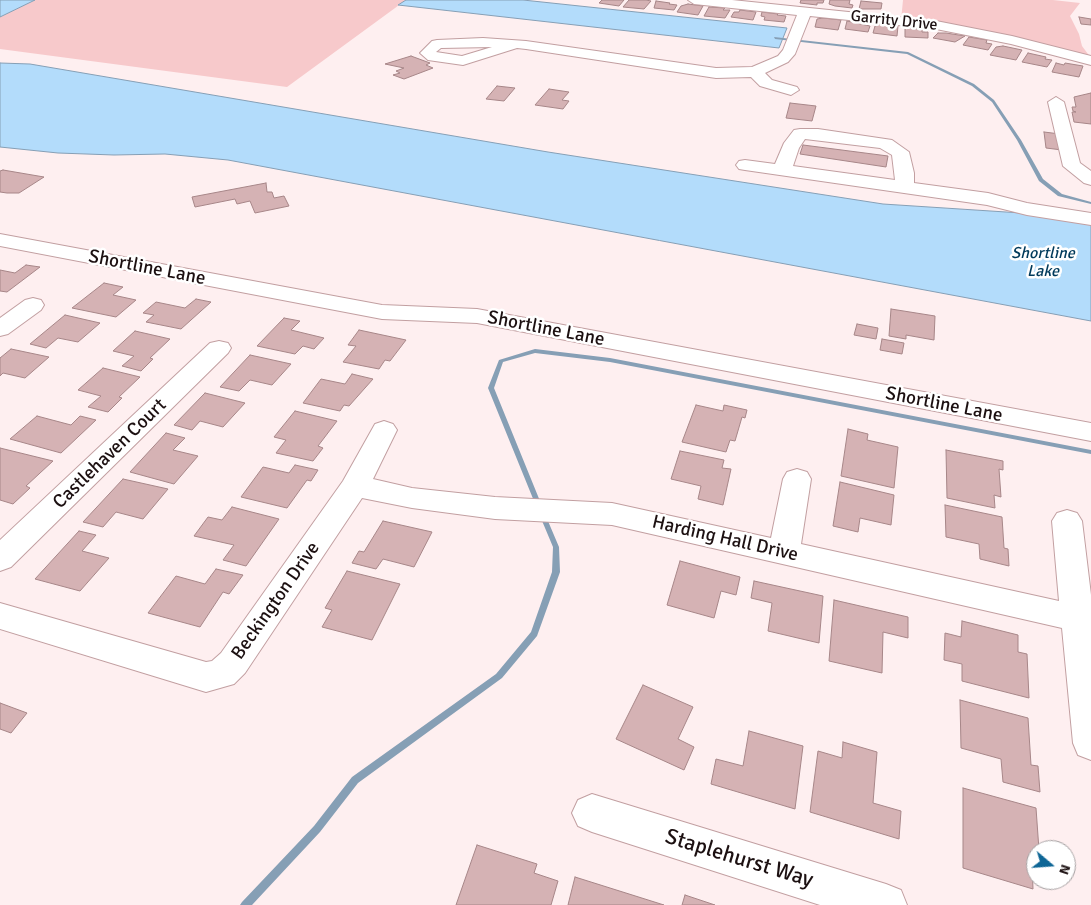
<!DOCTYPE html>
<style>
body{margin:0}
#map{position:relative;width:1091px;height:905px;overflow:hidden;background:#feeff0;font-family:Signika,sans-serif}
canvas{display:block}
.north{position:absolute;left:1026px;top:840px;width:50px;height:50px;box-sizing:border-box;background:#fff;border:1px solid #a49fa0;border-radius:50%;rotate:108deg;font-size:14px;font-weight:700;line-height:20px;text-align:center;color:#1c1011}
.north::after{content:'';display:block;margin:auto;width:18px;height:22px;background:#0e6696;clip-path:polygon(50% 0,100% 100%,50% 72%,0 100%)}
</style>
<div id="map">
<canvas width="1091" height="905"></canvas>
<div class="north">N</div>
</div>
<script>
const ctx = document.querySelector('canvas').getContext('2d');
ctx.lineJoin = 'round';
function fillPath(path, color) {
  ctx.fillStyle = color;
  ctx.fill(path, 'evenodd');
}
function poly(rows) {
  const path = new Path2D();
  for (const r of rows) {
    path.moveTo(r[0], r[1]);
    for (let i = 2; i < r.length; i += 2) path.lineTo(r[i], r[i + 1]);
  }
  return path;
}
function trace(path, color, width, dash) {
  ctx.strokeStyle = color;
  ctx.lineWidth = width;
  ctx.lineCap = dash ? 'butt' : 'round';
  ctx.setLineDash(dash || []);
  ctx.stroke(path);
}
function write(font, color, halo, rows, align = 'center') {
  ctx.font = font + ' Signika,sans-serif';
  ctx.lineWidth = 5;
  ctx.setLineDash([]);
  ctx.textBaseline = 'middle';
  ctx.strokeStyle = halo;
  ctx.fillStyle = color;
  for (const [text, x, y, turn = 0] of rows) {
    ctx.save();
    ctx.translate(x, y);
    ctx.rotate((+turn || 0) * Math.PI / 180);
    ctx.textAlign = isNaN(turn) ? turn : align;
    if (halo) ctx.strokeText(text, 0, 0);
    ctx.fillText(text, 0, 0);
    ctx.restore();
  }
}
const green = poly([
 [35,0,406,0,287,87,0,49,0,17],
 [903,0,1053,0,1080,3,1070,16,1079,34,1082,46,1091,58,901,21]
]);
const water = poly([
 [0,0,35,0,0,17,0,0],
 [406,0,523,0,787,28,779,48,398,5,406,0],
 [0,63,30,64,548,152,883,204,1052,215,1091,223,1091,321,228,160,165,154,114,155,58,153,0,147,0,63]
]);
const stream = poly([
 [774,37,908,52,974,84,994,100,1021,140,1043,179,1062,194,1091,202,1091,204,1058,196,1039,181,1017,140,992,102,972,86,907,54,775,39,774,37],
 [535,349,610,358,1091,450,1091,454,610,362,535,353,503,362,494,388,542,506,541,508,537,508,536,506,488,388,499,360,535,349],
 [541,514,545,514,559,547,560,572,537,636,502,678,358,783,320,832,252,905,240,905,242,902,314,826,352,777,496,674,531,632,552,572,553,547,540,516,541,514]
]);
const building = poly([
 [602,0,624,0,619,6,599,3,602,0],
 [629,0,646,0,651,1,644,9,623,7,629,0],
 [801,0,824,0,823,3,817,3,817,5,800,3,801,0],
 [830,0,850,0,849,4,853,5,852,8,835,6,829,4,830,0],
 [656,1,670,3,669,4,677,5,674,10,654,8,656,1],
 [861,1,882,3,881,9,859,9,861,1],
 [688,4,703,6,698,15,677,12,681,6,688,4],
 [709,7,725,8,723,10,730,10,725,18,704,16,709,7],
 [740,10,756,12,753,20,731,17,734,12,739,12,740,10],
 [762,12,778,14,777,15,786,16,784,22,764,20,765,17,761,16,762,12],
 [1079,17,1091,19,1091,25,1081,24,1079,17],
 [823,18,841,20,838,30,815,27,817,19,823,18],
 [847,21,870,26,868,32,845,29,847,21],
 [880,24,898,26,897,36,873,33,875,26,880,24],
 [905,27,922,29,922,32,928,32,928,38,905,37,905,27],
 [938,33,946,33,965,36,955,42,933,38,938,33],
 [969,37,987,40,986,43,992,44,988,50,963,45,969,37],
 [1003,46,1022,50,1016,60,990,55,996,47,1003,46],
 [1028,53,1046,57,1045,59,1052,60,1047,67,1022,62,1028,53],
 [411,56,430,63,426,65,433,68,404,79,393,75,400,73,396,71,404,68,385,64,411,56],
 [1056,63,1064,65,1065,63,1083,66,1079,77,1052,72,1056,63],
 [497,86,515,88,504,101,486,99,497,86],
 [549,89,569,92,562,100,569,101,563,109,535,105,549,89],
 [1091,93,1091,124,1074,122,1072,112,1076,112,1073,111,1072,107,1076,107,1074,97,1091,93],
 [790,103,816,106,812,121,786,118,790,103],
 [1044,132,1060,134,1062,150,1046,148,1044,132],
 [803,145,888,156,886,167,800,154,803,145],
 [3,170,44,177,19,193,7,193,0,192,0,171,3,170],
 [266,183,267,192,272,192,274,198,284,196,289,206,255,213,250,201,237,204,235,199,195,207,192,197,266,183],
 [26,265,40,267,7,292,0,291,0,270,15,273,26,265],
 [104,283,123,287,113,295,136,300,116,317,72,308,104,283],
 [196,299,211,302,181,329,146,322,154,315,143,313,156,302,185,308,196,299],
 [891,309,935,316,934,340,906,335,906,339,889,336,891,309],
 [65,315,100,323,78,342,58,338,46,348,30,344,65,315],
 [284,318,300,321,291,330,324,338,314,349,303,346,295,354,257,346,284,318],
 [857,324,878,328,876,339,854,335,857,324],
 [359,330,406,340,390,361,385,360,379,369,343,362,356,346,348,345,359,330],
 [135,331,170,339,150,358,153,359,141,371,122,366,134,356,113,351,135,331],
 [882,339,904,343,902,354,880,350,882,339],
 [11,349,49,357,25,378,3,373,0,376,0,358,11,349],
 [250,355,291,364,272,385,250,380,239,391,220,387,250,355],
 [103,368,140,377,119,397,122,398,108,412,88,407,101,396,78,390,103,368],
 [352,374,373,379,349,406,344,405,340,411,303,403,321,379,345,384,352,374],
 [205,393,245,403,223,427,200,421,192,430,174,425,205,393],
 [696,405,723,411,724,405,747,410,745,418,742,417,735,441,730,440,726,452,682,442,696,405],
 [295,411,337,421,318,446,323,448,313,461,276,453,286,440,274,437,295,411],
 [37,416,71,425,80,416,96,420,61,453,10,439,37,416],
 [848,429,868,434,867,440,898,447,894,488,841,476,848,429],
 [166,433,185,438,173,450,198,456,174,484,130,472,166,433],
 [0,448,53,461,26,486,30,488,13,504,0,500,0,448],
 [946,450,1003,461,1003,470,999,469,1001,497,994,495,995,508,947,498,946,450],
 [680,451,724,460,722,468,731,469,723,505,698,499,701,486,671,479,680,451],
 [295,465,318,470,311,481,307,480,287,508,241,497,263,467,289,473,295,465],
 [123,479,168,489,143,519,116,512,103,527,83,522,123,479],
 [840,482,894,495,891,525,860,518,858,532,833,526,840,482],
 [945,505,1002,517,1004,548,1008,549,1009,566,980,559,979,544,946,537,945,505],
 [232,507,279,519,246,566,223,560,234,545,194,536,208,517,222,520,232,507],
 [383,521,432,532,414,567,383,559,376,569,352,563,359,551,364,552,383,521],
 [79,531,96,535,82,551,109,558,80,591,35,579,79,531],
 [680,561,740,577,736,595,721,591,714,618,667,605,680,561],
 [216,569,243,575,229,594,223,592,200,627,148,613,176,576,205,584,216,569],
 [347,571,400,584,372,640,322,627,332,610,325,608,347,571],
 [754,581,823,596,819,643,768,631,772,603,751,598,754,581],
 [834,600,908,617,908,638,883,632,882,673,829,661,834,600],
 [962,621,1018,635,1018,652,1027,654,1029,698,962,681,962,664,944,660,945,633,961,637,962,621],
 [643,685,693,707,678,739,694,747,684,770,616,739,643,685],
 [960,700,1028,718,1031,765,1038,766,1040,792,1003,782,1001,759,961,748,960,700],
 [0,703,27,713,11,733,0,729,0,703],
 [749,731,803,746,795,809,711,784,716,759,743,766,749,731],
 [843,742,877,752,873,803,901,811,899,839,810,812,818,751,842,758,843,742],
 [963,788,1036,808,1039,850,1036,850,1036,865,1032,864,1033,889,963,868,963,788],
 [477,845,537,864,534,873,558,881,551,905,456,905,477,845],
 [575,877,664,905,568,905,575,877],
 [685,895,715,905,682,905,685,895]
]);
const minor = poly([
 [688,0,732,0,936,21,1012,36,1091,56,1091,65,1011,44,936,29,810,16,795,54,788,62,765,73,772,80,797,87,799,90,791,95,760,86,751,77,716,78,526,49,517,48,463,65,428,60,420,53,432,41,437,40,483,38,526,41,716,68,752,67,778,56,783,50,797,15,694,4,688,0],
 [492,47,462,56,436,52,441,48,492,47],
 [1056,97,1064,102,1080,163,1091,171,1091,185,1084,183,1063,166,1048,102,1056,97],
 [800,129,818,129,892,140,909,152,914,173,914,183,988,193,1027,203,1091,213,1091,225,1027,215,987,205,745,170,739,169,736,165,739,161,745,160,775,164,784,143,794,130,800,129],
 [805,139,880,148,892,155,895,180,793,166,799,148,805,139],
 [0,234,382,305,477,309,1091,423,1091,441,477,323,382,319,0,246,0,234],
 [33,298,41,300,44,305,41,310,8,334,0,336,0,318,25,300,33,298],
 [219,341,228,343,231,348,228,353,11,567,0,571,0,540,210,343,219,341],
 [384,421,393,424,397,430,373,479,412,488,495,497,612,503,771,538,783,479,787,472,797,469,807,472,811,479,801,544,1059,601,1052,521,1057,513,1067,510,1077,513,1082,521,1091,595,1091,760,1078,755,1073,743,1062,628,612,525,495,519,412,508,362,498,245,673,234,684,206,692,0,629,0,603,206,662,212,661,221,653,343,481,375,424,384,421],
 [592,794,886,884,901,890,907,905,820,905,592,832,578,826,572,813,578,800,592,794]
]);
const farStreetnames = [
 ["Garrity Drive",894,21,6]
];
const farWaternames = [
 ["Shortline",1043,254],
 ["Lake",1043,272]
];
const streetNames = [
 ["Shortline Lane",147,268,11],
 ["Shortline Lane",546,329,11],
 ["Shortline Lane",944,405,11],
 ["Castlehaven Court",110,454,-44],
 ["Harding Hall Drive",725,539,13],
 ["Beckington Drive",276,601,-55]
];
const nearStreetnames = [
 ["Staplehurst Way",739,859,17]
];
fillPath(green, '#f7c9cb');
fillPath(water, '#b3dcfb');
trace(water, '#869fb5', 1);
fillPath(stream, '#869fb5');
fillPath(building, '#d5b2b4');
trace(building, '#a78688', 1);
trace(minor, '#c29fa1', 2);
fillPath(minor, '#fff');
write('16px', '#1c1011', '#fff', farStreetnames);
write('italic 16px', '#003a5b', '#fff', farWaternames);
write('19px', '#1c1011', '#fff', streetNames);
write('22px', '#1c1011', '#fff', nearStreetnames);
</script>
